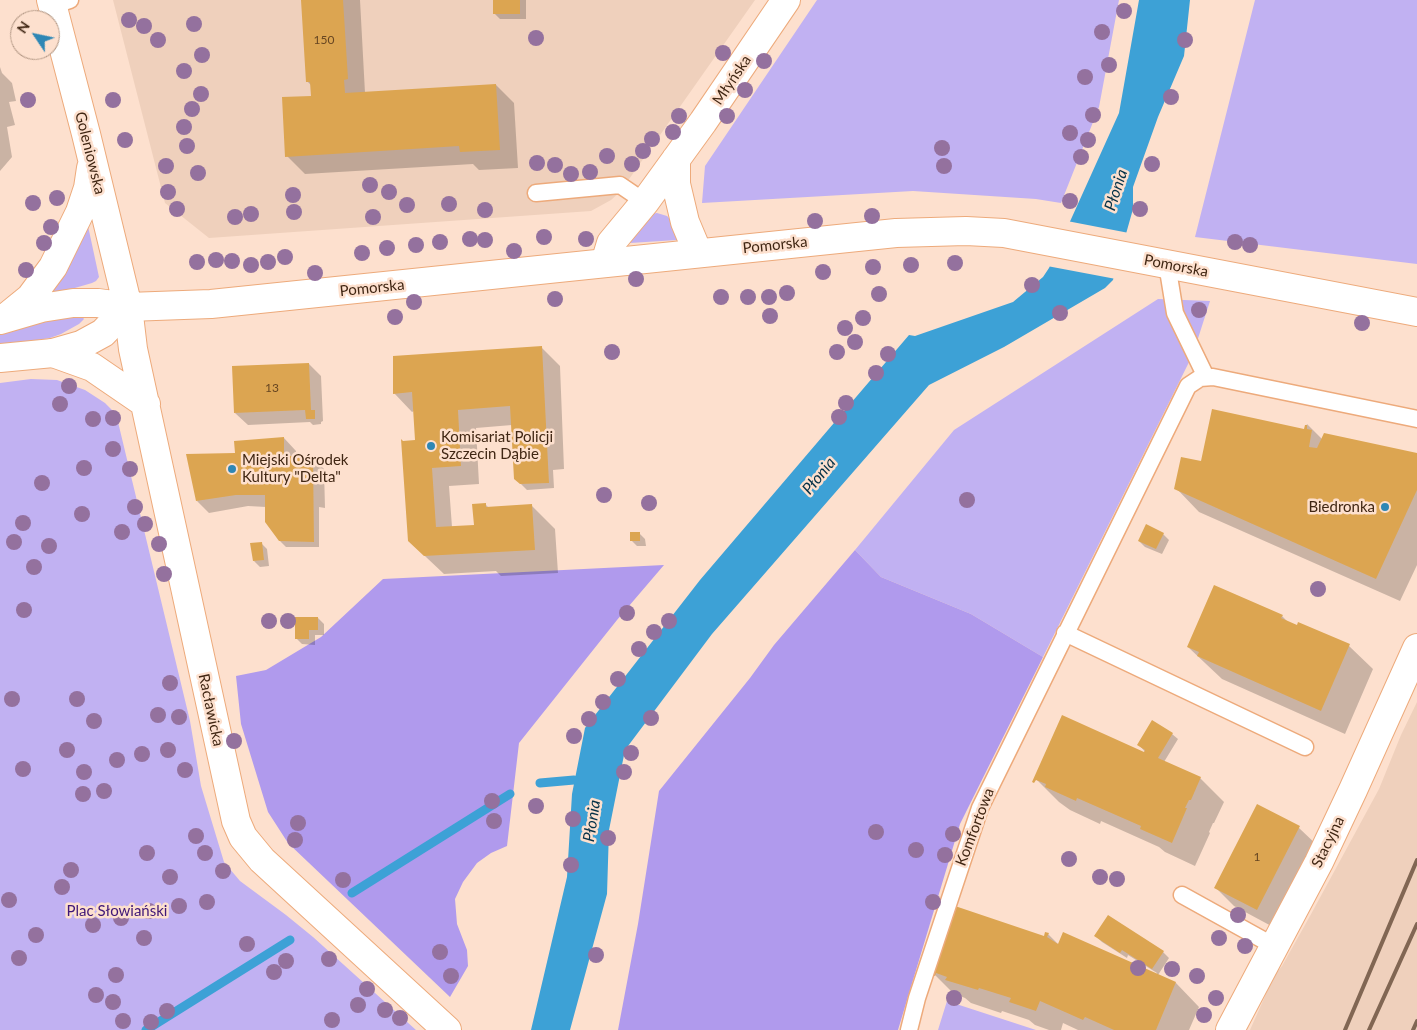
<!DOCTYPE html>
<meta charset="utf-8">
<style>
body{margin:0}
#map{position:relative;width:1417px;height:1030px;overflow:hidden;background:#fde0ce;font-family:Lato,sans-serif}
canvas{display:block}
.north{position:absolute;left:10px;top:10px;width:50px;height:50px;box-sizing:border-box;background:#fde0ce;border:1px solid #b19683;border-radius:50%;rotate:304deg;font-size:14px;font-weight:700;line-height:20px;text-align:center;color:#402613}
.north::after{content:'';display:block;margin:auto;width:18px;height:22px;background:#2e87b5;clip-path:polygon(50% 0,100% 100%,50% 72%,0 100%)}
</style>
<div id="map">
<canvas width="1417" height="1030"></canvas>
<div class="north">N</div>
</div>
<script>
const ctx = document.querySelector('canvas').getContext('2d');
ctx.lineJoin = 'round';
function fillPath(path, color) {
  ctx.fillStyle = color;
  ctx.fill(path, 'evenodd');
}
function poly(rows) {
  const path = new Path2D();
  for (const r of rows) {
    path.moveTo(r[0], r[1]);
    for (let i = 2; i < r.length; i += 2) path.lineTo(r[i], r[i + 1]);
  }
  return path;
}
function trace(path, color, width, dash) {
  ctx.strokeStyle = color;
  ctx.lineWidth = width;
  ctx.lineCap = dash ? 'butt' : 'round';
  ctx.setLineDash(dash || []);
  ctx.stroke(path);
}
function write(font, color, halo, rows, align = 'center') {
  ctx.font = font + ' Lato,sans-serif';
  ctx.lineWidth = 5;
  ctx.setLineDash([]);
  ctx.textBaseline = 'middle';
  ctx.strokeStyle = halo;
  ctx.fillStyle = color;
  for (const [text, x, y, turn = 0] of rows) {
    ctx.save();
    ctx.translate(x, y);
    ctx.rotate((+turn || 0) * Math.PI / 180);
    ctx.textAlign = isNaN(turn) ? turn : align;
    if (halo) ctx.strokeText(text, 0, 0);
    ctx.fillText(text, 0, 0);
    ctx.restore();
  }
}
const built = poly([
 [113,0,755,0,620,192,611,200,591,211,209,238,165,203],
 [1417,702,1417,1030,1250,1030,1274,976,1282,966,1310,916,1379,789,1401,735]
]);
const green = poly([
 [817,0,1119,0,1099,107,1061,203,1036,199,913,191,702,203,705,166],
 [1255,0,1417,0,1417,264,1195,237],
 [657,213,667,216,672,221,677,234,677,240,630,243,630,238,651,214],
 [88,226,99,277,96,281,92,283,61,292,54,291,53,289],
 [1158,299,1210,301,1193,354,1043,657,971,614,881,577,855,550,954,430],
 [82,316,84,319,79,324,61,334,50,338,0,346,0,331,36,322],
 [31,379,57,380,85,390,105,403,114,412,118,422,190,721,201,786,224,862,240,881,286,915,313,937,416,1030,0,1030,0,383],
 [947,1001,1036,1030,938,1030]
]);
const forest = poly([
 [855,550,881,577,971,614,1043,657,960,824,898,1030,618,1030,638,924,659,791,750,678,774,645],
 [664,565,617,620,519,743,507,846,491,853,477,863,463,882,455,899,457,924,467,950,468,966,450,997,288,843,268,812,241,724,236,676,266,670,321,637,383,579]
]);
const water = poly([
 [1139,0,1190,0,1184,56,1158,117,1133,187,1133,209,1113,280,1105,288,1004,347,929,385,712,634,625,750,609,830,607,894,570,1030,531,1030,567,877,572,794,585,728,700,580,909,335,915,336,1013,302,1043,277,1049,268,1119,113]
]);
const pier = poly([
 [1067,221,1129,233,1116,279,1047,266]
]);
const shadow = poly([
 [302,0,360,0,365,93,496,85,514,103,518,168,479,170,473,164,305,174,287,156,312,97,312,86,307,81],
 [494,0,526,0,526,19,500,19,494,13],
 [0,67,2,73,12,83,16,101,9,102,15,125,7,127,12,157,0,171],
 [541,347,560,366,564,469,553,470,554,488,527,490,515,478,512,425,476,428,479,484,449,486,452,527,475,526,486,505,489,508,531,505,555,529,558,573,501,576,496,571,444,574,409,541,416,441,414,411,412,412,394,393],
 [309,364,321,376,323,421,321,422,321,424,313,425,310,422,248,425,235,413],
 [1307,424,1322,439,1417,454,1417,565,1400,601,1199,512,1176,488,1202,463,1305,430],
 [284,438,296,451,296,457,312,457,324,469,325,508,319,507,319,547,286,547,280,541,266,507,248,506,209,513,197,501,236,454],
 [639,533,645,539,646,546,637,546,631,540],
 [1163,534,1169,540,1162,554,1145,547,1139,541],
 [261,543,267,549,269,566,260,567,254,561],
 [1282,616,1289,623,1349,646,1373,669,1345,734,1222,679,1188,647],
 [318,618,324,624,324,635,315,635,315,645,302,644,296,638],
 [1172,734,1178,739,1164,762,1200,778,1224,802,1214,823,1213,823,1209,832,1210,833,1195,866,1165,852,1159,847,1101,821,1100,824,1070,810,1059,802,1035,778,1148,755,1139,745],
 [1258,806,1299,828,1318,846,1275,928,1234,906,1216,888],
 [956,908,1044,938,1048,934,1059,945,1156,975,1157,973,1128,955,1127,958,1102,942,1096,936,1163,952,1169,958,1158,975,1176,983,1199,1007,1189,1030,1078,1030,1063,1023,1061,1030,1049,1030,1035,1025,1029,1020,1002,1011,1001,1013,971,1003,965,998,960,996,959,999,934,974]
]);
const stream = poly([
 [540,783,574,780],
 [352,893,510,794],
 [146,1030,290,940]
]);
const building = poly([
 [301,0,343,0,348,79,344,80,345,93,496,84,500,150,460,152,459,146,285,157,282,97,311,96,310,82,306,82],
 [493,0,520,0,520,14,493,14],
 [542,346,549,483,520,484,514,479,510,406,458,410,461,466,432,468,436,527,474,525,472,504,486,503,486,507,532,504,535,550,424,556,408,541,401,439,403,441,415,440,412,392,393,394,393,356],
 [309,363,311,410,315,410,315,419,306,419,305,410,234,413,232,366],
 [1212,409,1304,429,1305,425,1307,425,1307,429,1312,430,1309,447,1317,448,1324,433,1417,453,1417,490,1376,579,1174,489,1181,457,1201,461],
 [284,437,284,456,313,456,314,542,279,541,265,522,265,495,236,495,196,501,186,454,235,453,234,441],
 [1146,524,1164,533,1156,549,1138,541],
 [630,532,640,532,640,541,630,541],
 [262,542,264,560,253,561,250,543],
 [1214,585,1283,615,1281,618,1297,625,1298,622,1350,644,1321,711,1197,656,1199,652,1187,647],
 [295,617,318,617,318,630,309,630,309,639,295,639],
 [1062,715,1144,752,1145,750,1137,745,1152,720,1173,733,1158,758,1201,777,1191,800,1189,800,1185,808,1187,808,1172,843,1140,829,1141,826,1077,798,1076,801,1045,787,1046,784,1036,780,1034,783,1032,782],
 [1257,804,1300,826,1257,910,1214,888],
 [955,906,1044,936,1045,932,1049,933,1047,937,1058,944,1063,932,1176,982,1156,1030,1114,1030,1085,1017,1083,1020,1040,1001,1036,1011,1009,1002,1011,998,979,988,978,990,945,980,947,977,936,973,935,976,932,975],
 [1108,915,1164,951,1152,969,1122,950,1120,953,1094,936]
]);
const service = poly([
 [52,6,70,0],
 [536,193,620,185,645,202],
 [1167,264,1175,313,1206,377],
 [1065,633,1305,747],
 [1182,895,1274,946],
 [909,1030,917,998,980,808,1188,386,1200,378,1213,377,1417,419]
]);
const minor = poly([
 [676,159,676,184,685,222,698,253],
 [605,263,611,243,645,202,703,122,786,0],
 [128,307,133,349,236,821,243,837,262,860,447,1030],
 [53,353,92,367,146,404],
 [1230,1030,1319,862,1353,790,1417,648]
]);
const tertiary = poly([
 [51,0,86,134,128,307],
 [9,315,30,298,53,267,80,212,88,188,91,168],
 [0,320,41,308,73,303,98,303,128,307,211,304,896,233,966,231,1004,233,1417,312],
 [0,358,53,353,81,345,103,333,128,307]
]);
const rail = poly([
 [1345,1030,1417,860],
 [1369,1030,1417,924],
 [1413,1030,1417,1021]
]);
const trees = [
 [1124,11],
 [129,20],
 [194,24],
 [144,26],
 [1102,32],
 [536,38],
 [158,40],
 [1185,40],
 [723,53],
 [202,55],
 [764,61],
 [1109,65],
 [184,71],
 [1085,77],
 [745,90],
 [201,94],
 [1171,97],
 [28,100],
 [113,100],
 [192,109],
 [1093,115],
 [679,116],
 [727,116],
 [184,127],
 [673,132],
 [1070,133],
 [652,139],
 [125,140],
 [1088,140],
 [187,146],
 [942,148],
 [643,151],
 [607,156],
 [1081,157],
 [537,163],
 [632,164],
 [1152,164],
 [555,165],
 [166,166],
 [944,166],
 [590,172],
 [198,173],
 [571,174],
 [370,185],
 [168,192],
 [389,192],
 [293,195],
 [57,198],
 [1070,201],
 [33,203],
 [449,204],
 [407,205],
 [177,209],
 [1140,209],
 [485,210],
 [294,212],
 [251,214],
 [872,216],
 [235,217],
 [373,217],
 [815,221],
 [51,227],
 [544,237],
 [470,239],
 [586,239],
 [485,240],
 [440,242],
 [1235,242],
 [44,243],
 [416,245],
 [1250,245],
 [387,248],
 [514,251],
 [362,253],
 [285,257],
 [216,260],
 [232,261],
 [197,262],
 [268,262],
 [955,263],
 [251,265],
 [911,265],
 [873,267],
 [26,270],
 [823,272],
 [315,273],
 [636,279],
 [1032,285],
 [787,293],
 [879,294],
 [721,297],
 [748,297],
 [769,297],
 [555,299],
 [414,302],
 [1199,310],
 [1060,313],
 [770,316],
 [395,317],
 [863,318],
 [1362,323],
 [845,328],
 [855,342],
 [612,352],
 [837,352],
 [888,354],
 [876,373],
 [69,386],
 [846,403],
 [60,404],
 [839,417],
 [113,418],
 [93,419],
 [113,449],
 [84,468],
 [130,469],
 [42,483],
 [604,495],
 [967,500],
 [649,503],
 [135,507],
 [82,514],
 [23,523],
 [145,524],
 [122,532],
 [14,542],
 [159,544],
 [49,546],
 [34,567],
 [164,574],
 [1318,589],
 [24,610],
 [627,613],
 [269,621],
 [288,621],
 [669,621],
 [654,632],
 [639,649],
 [618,679],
 [170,683],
 [12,699],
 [77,699],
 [603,702],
 [158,715],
 [179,717],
 [651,718],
 [589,719],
 [94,721],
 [574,736],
 [234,741],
 [67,750],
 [168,750],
 [631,753],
 [142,754],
 [117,760],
 [23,769],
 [185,770],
 [84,772],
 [624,772],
 [104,791],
 [83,794],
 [492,801],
 [536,806],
 [573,819],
 [494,821],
 [298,823],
 [876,832],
 [953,834],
 [196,836],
 [608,838],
 [295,840],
 [916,850],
 [147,853],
 [205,853],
 [945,855],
 [1069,859],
 [571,865],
 [71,870],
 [223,871],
 [170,877],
 [1100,877],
 [1117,879],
 [343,880],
 [62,887],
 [9,900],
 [207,902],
 [933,902],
 [179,906],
 [149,911],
 [1238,915],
 [121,918],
 [93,925],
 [36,935],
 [144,938],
 [1219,938],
 [247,944],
 [1245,946],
 [440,952],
 [596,955],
 [19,958],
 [329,959],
 [286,961],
 [1138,968],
 [1172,969],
 [274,972],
 [116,975],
 [451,976],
 [1197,976],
 [367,989],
 [96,995],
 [954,998],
 [1216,998],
 [113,1002],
 [358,1005],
 [385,1010],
 [167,1011],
 [1204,1015],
 [400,1018],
 [332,1020],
 [123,1021],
 [151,1022]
];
const markers = [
 [431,446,5,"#2e87b5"],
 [232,469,5,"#2e87b5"],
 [1385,507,5,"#2e87b5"]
];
const numberNames = [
 ["150",324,40],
 ["13",272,388],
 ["1",1257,857]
];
const streetNames = [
 ["Młyńska",732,80,-56],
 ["Goleniowska",90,153,76],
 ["Pomorska",775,245,-6],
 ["Pomorska",1176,266,11],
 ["Pomorska",372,288,-6],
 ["Racławicka",211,710,78],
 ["Komfortowa",975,827,-69],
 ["Stacyjna",1328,842,-64]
];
const poiNames = [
 ["Komisariat Policji",441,437],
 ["Szczecin Dąbie",441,454],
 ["Miejski Ośrodek",242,460],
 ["Kultury \"Delta\"",242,477],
 ["Biedronka",1375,507,"right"]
];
const parkNames = [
 ["Plac Słowiański",117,911]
];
const waterNames = [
 ["Płonia",1116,190,-72],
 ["Płonia",819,476,-51],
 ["Płonia",592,821,-81]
];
fillPath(built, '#efd0bc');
fillPath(green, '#c1b1f2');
fillPath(forest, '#b09aed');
fillPath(water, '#3da1d6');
fillPath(pier, '#fde0ce');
fillPath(shadow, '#0003');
trace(stream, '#3da1d6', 9);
fillPath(building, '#dca551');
trace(service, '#edaa7b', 19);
trace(minor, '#edaa7b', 30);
trace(tertiary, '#edaa7b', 30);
trace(service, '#fff', 16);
trace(minor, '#fff', 28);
trace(tertiary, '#fff', 28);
trace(rail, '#816653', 4);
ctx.fillStyle = '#94719e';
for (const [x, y] of trees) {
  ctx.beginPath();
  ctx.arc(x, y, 8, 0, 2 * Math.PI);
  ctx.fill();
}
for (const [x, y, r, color] of markers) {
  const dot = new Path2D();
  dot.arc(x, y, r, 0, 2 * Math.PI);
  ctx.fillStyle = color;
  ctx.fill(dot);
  trace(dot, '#fde0ce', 2);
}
write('12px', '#674622', null, numberNames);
write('15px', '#402613', '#fde0ce', streetNames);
write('15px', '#402613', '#fde0ce', poiNames, 'left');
write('15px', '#3f1777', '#fde0ce', parkNames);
write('italic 16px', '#053147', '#fde0ce', waterNames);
</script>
